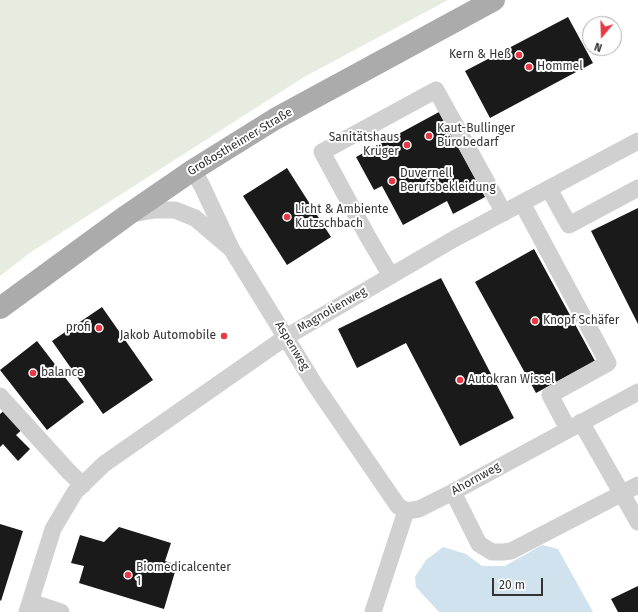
<!DOCTYPE html>
<meta charset="utf-8">
<style>
body{margin:0}
#map{position:relative;width:638px;height:612px;overflow:hidden;background:#fff;font-family:"Fira Sans",sans-serif}
canvas{display:block}
.north{position:absolute;left:582px;top:16px;width:40px;height:40px;box-sizing:border-box;background:#fff;border:1px solid #adadad;border-radius:50%;rotate:199deg;font-size:11px;font-weight:700;line-height:16px;text-align:center;color:#333}
.north::after{content:'';display:block;margin:auto;width:14px;height:18px;background:#e63946;clip-path:polygon(50% 0,100% 100%,50% 72%,0 100%)}
.scale{position:absolute;left:492px;top:578px;width:51px;height:18px;box-sizing:border-box;border:2px solid #333;border-top:0;padding-left:5px;font-size:12px;line-height:14px;white-space:nowrap;color:#333;-webkit-text-stroke:3px #fff;paint-order:stroke}
</style>
<div id="map">
<canvas width="638" height="612"></canvas>
<div class="north">N</div>
<div class="scale">20 m</div>
</div>
<script>
const ctx = document.querySelector('canvas').getContext('2d');
ctx.lineJoin = 'round';
function fillPath(path, color) {
  ctx.fillStyle = color;
  ctx.fill(path, 'evenodd');
}
function poly(rows) {
  const path = new Path2D();
  for (const r of rows) {
    path.moveTo(r[0], r[1]);
    for (let i = 2; i < r.length; i += 2) path.lineTo(r[i], r[i + 1]);
  }
  return path;
}
function trace(path, color, width, dash) {
  ctx.strokeStyle = color;
  ctx.lineWidth = width;
  ctx.lineCap = dash ? 'butt' : 'round';
  ctx.setLineDash(dash || []);
  ctx.stroke(path);
}
function write(font, color, halo, rows, align = 'center') {
  ctx.font = font + ' "Fira Sans",sans-serif';
  ctx.lineWidth = 4;
  ctx.setLineDash([]);
  ctx.textBaseline = 'middle';
  ctx.strokeStyle = halo;
  ctx.fillStyle = color;
  for (const [text, x, y, turn = 0] of rows) {
    ctx.save();
    ctx.translate(x, y);
    ctx.rotate((+turn || 0) * Math.PI / 180);
    ctx.textAlign = isNaN(turn) ? turn : align;
    if (halo) ctx.strokeText(text, 0, 0);
    ctx.fillText(text, 0, 0);
    ctx.restore();
  }
}
const green = poly([
 [0,0,448,0,304,77,31,252,0,276]
]);
const water = poly([
 [542,545,558,549,593,612,439,612,416,587,415,577,426,560,443,547,466,554,482,566,505,566]
]);
const building = poly([
 [568,17,593,63,490,118,465,71],
 [439,112,485,197,453,214,447,201,403,225,382,186,374,190,356,157],
 [287,168,331,237,287,265,243,196],
 [638,208,638,324,591,231],
 [534,249,595,361,536,393,475,282],
 [441,278,514,418,460,446,406,343,357,368,338,329],
 [102,307,153,380,103,414,52,341],
 [37,341,84,402,47,430,0,370],
 [6,409,24,428,16,435,30,449,18,461,3,444,0,447,0,414],
 [0,524,23,531,1,601,0,600],
 [119,527,171,543,165,561,177,565,164,609,79,583,84,566,71,563,80,535,104,542],
 [638,586,638,612,618,612,611,599]
]);
const minor = poly([
 [193,170,202,186,232,250,315,385,398,506,406,511],
 [549,189,569,225,638,188],
 [522,203,608,363,550,395,568,429],
 [132,214,155,210,175,210,195,218,229,247],
 [391,276,368,237,322,152,436,90,504,213],
 [0,396,70,473,83,485],
 [581,422,638,522],
 [453,492,479,544,492,552,503,552,511,551,638,485],
 [406,511,419,509,453,492,638,392],
 [31,602,61,612],
 [27,612,53,529,75,492,104,464,286,337,454,239,638,141],
 [373,612,406,511]
]);
const major = poly([
 [0,308,126,216,193,170,275,119,494,0]
]);
const markers = [
 [519,55,4,"#e63946"],
 [529,67,4,"#e63946"],
 [429,136,4,"#e63946"],
 [407,145,4,"#e63946"],
 [392,181,4,"#e63946"],
 [287,217,4,"#e63946"],
 [535,321,4,"#e63946"],
 [99,328,4,"#e63946"],
 [224,336,4,"#e63946"],
 [33,373,4,"#e63946"],
 [460,380,4,"#e63946"],
 [128,575,4,"#e63946"]
];
const poiNames = [
 ["Kern & Heß",511,55,"right"],
 ["Hommel",537,67],
 ["Kaut-Bullinger",437,129],
 ["Bürobedarf",437,143],
 ["Sanitätshaus",399,138,"right"],
 ["Krüger",399,152,"right"],
 ["Duvernell",400,174],
 ["Berufsbekleidung",400,188],
 ["Licht & Ambiente",295,210],
 ["Kutzschbach",295,224],
 ["Knopf Schäfer",543,321],
 ["profi",91,328,"right"],
 ["Jakob Automobile",216,336,"right"],
 ["balance",41,373],
 ["Autokran Wissel",468,380],
 ["Biomedicalcenter",136,568],
 ["1",136,582]
];
const streetNames = [
 ["Großostheimer Straße",240,142,-31],
 ["Magnolienweg",332,310,-30],
 ["Aspenweg",292,346,59],
 ["Ahornweg",476,479,-29]
];
fillPath(green, '#e6ecdf');
fillPath(water, '#cfe2ee');
fillPath(building, '#1a1a1a');
trace(minor, '#d0d0d0', 17);
trace(major, '#ababab', 22);
for (const [x, y, r, color] of markers) {
  const dot = new Path2D();
  dot.arc(x, y, r, 0, 2 * Math.PI);
  ctx.fillStyle = color;
  ctx.fill(dot);
  trace(dot, '#fff', 1.5);
}
write('12px', '#333', '#fff', poiNames, 'left');
write('12px', '#333', '#fff', streetNames);
</script>
